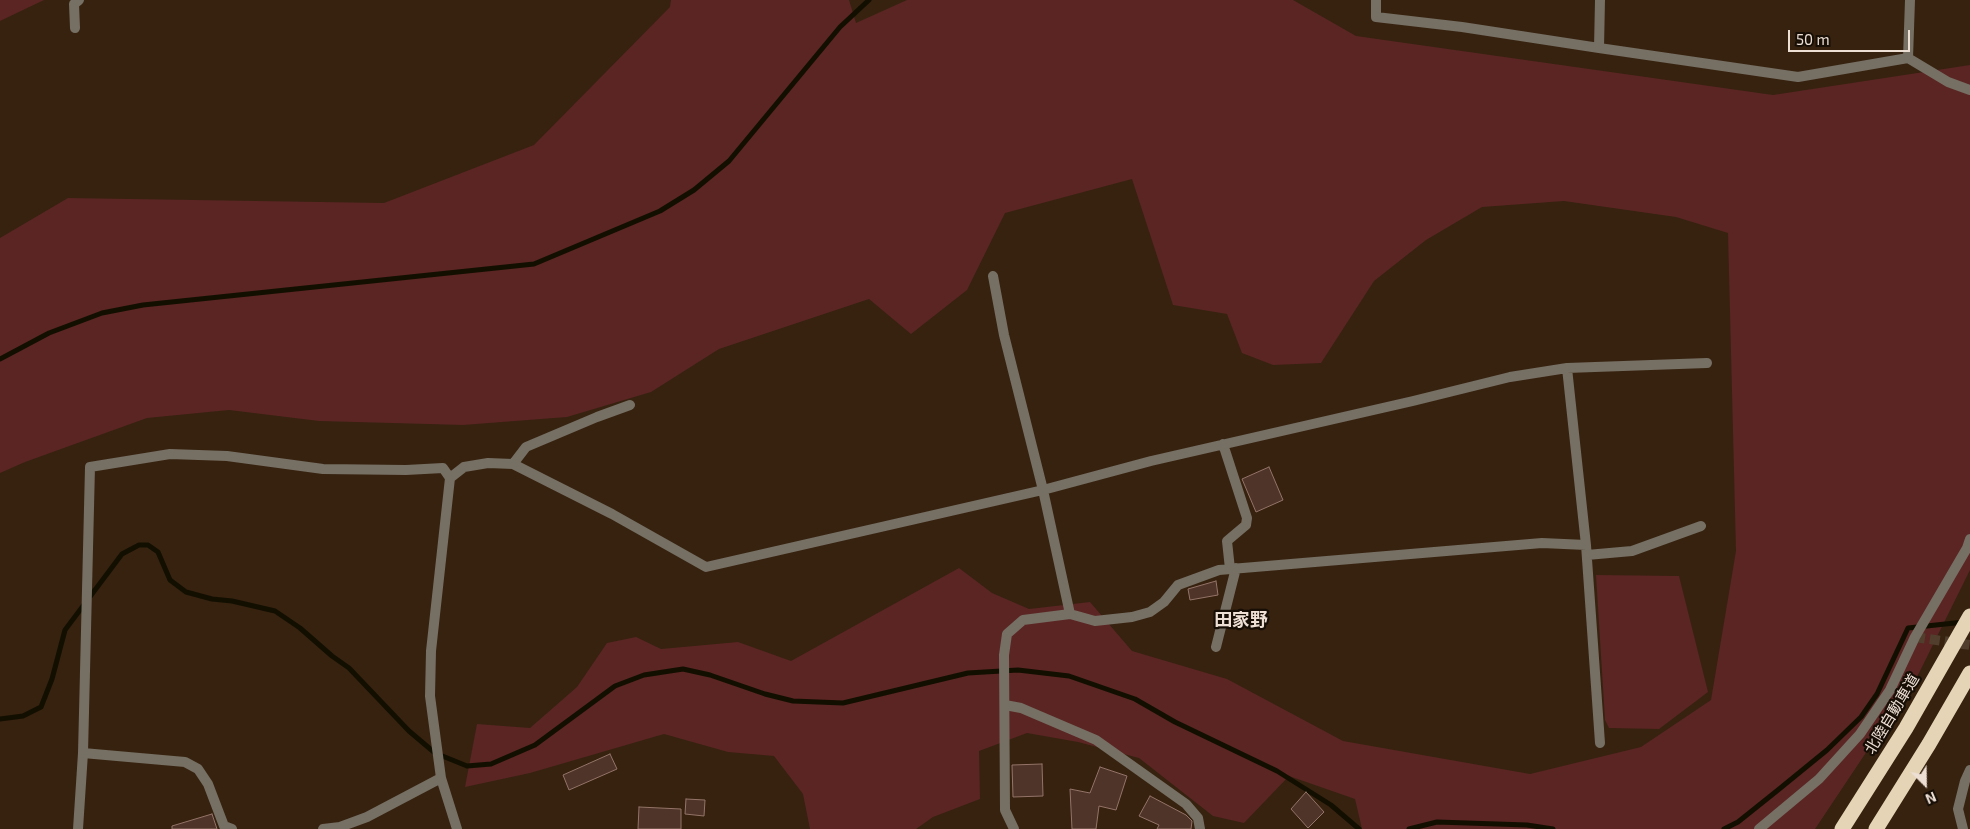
<!DOCTYPE html>
<meta charset="utf-8">
<style>
body{margin:0}
#map{position:relative;width:1970px;height:829px;overflow:hidden;background:#36220f;font-family:"Exo 2",sans-serif}
canvas{display:block}
.north{position:absolute;left:1900px;top:759px;width:50px;height:50px;-webkit-text-stroke:4px #170e06;paint-order:stroke;rotate:157deg;font-size:14px;font-weight:700;line-height:20px;text-align:center;color:#eddfd4}
.north::after{content:'';display:block;margin:auto;width:18px;height:22px;background:#eddfd4;clip-path:polygon(50% 0,100% 100%,50% 72%,0 100%)}
.scale{position:absolute;left:1788px;top:30px;width:122px;height:22px;box-sizing:border-box;border:2px solid #eddfd4;border-top:0;padding-left:6px;font-size:15px;line-height:18px;white-space:nowrap;color:#eddfd4;-webkit-text-stroke:4px #170e06;paint-order:stroke}
</style>
<div id="map">
<canvas width="1970" height="829"></canvas>
<div class="north">N</div>
<div class="scale">50 m</div>
</div>
<script>
const ctx = document.querySelector('canvas').getContext('2d');
ctx.lineJoin = 'round';
function fillPath(path, color) {
  ctx.fillStyle = color;
  ctx.fill(path, 'evenodd');
}
function poly(rows) {
  const path = new Path2D();
  for (const r of rows) {
    path.moveTo(r[0], r[1]);
    for (let i = 2; i < r.length; i += 2) path.lineTo(r[i], r[i + 1]);
  }
  return path;
}
function trace(path, color, width, dash) {
  ctx.strokeStyle = color;
  ctx.lineWidth = width;
  ctx.lineCap = dash ? 'butt' : 'round';
  ctx.setLineDash(dash || []);
  ctx.stroke(path);
}
function write(font, color, halo, rows, align = 'center') {
  ctx.font = font + ' "Exo 2","Noto Sans JP",sans-serif';
  ctx.lineWidth = 4.5;
  ctx.setLineDash([]);
  ctx.textBaseline = 'middle';
  ctx.strokeStyle = halo;
  ctx.fillStyle = color;
  for (const [text, x, y, turn = 0] of rows) {
    ctx.save();
    ctx.translate(x, y);
    ctx.rotate((+turn || 0) * Math.PI / 180);
    ctx.textAlign = isNaN(turn) ? turn : align;
    if (halo) ctx.strokeText(text, 0, 0);
    ctx.fillText(text, 0, 0);
    ctx.restore();
  }
}
const green = poly([
 [0,0,44,0,0,21],
 [671,0,849,0,856,23,907,0,1293,0,1356,36,1773,95,1970,65,1970,570,1919,673,1815,829,1362,829,1355,799,1289,776,1244,823,1213,816,1139,758,1078,742,1027,733,979,751,980,799,933,817,916,829,810,829,803,794,774,756,728,752,664,734,530,773,465,787,477,724,530,728,577,687,607,643,636,637,661,649,738,642,791,661,959,568,992,593,1029,609,1090,602,1132,651,1227,679,1343,741,1530,774,1641,747,1711,700,1736,551,1728,233,1676,217,1564,201,1482,207,1426,240,1374,281,1321,363,1273,365,1242,353,1227,314,1173,305,1132,179,1005,213,967,290,911,334,869,299,719,349,651,392,567,417,463,425,319,421,229,410,147,418,25,462,0,473,0,238,68,198,384,203,534,145,670,7],
 [1596,575,1679,576,1708,692,1659,729,1609,728,1605,720]
]);
const stream = poly([
 [0,359,49,333,102,313,143,305,534,264,660,211,694,190,729,161,840,27,869,0],
 [0,719,23,716,41,707,52,679,65,630,122,554,139,545,148,545,158,552,170,580,186,592,212,599,232,601,275,611,300,628,332,656,349,668,409,731,435,753,467,766,491,764,535,745,615,686,644,675,683,669,710,675,765,694,793,701,843,703,968,673,1018,670,1069,676,1135,699,1175,722,1277,771,1331,805,1359,829],
 [1409,829,1437,822,1527,825,1553,829],
 [1724,829,1738,822,1778,790,1827,750,1861,717,1877,694,1908,628,1964,622]
]);
const building = poly([
 [1269,467,1283,500,1256,512,1242,479,1269,467],
 [1216,581,1218,595,1190,600,1188,589,1216,581],
 [610,754,617,769,569,790,563,775,610,754],
 [1042,764,1043,796,1013,797,1012,765,1042,764],
 [1100,767,1127,776,1116,810,1099,806,1096,829,1072,829,1070,789,1090,793,1100,767],
 [1306,792,1324,812,1308,828,1291,809,1306,792],
 [1150,796,1186,815,1192,821,1191,829,1157,829,1159,825,1139,816,1150,796],
 [686,799,705,800,704,816,685,814,686,799],
 [639,807,681,809,681,829,638,829,639,807],
 [212,814,217,829,172,829,172,826,212,814]
]);
const minorTunnel = poly([
 [1915,637,1970,645]
]);
const service = poly([
 [75,28,74,4,79,0]
]);
const minor = poly([
 [1376,0,1376,17,1462,27,1599,48],
 [1600,0,1599,48,1798,77,1908,58],
 [1910,0,1908,58,1948,82,1970,90],
 [993,276,1004,335,1043,490,1070,614,1023,620,1007,634,1004,655,1005,810,1014,829],
 [1567,368,1707,363],
 [1223,444,1247,518,1246,525,1227,541,1230,569],
 [513,464,526,447,597,417,630,405],
 [1587,555,1632,551,1701,526],
 [1070,614,1095,621,1132,617,1150,612,1164,602,1178,585,1219,570,1542,543,1586,545],
 [1216,647,1236,568],
 [1005,705,1021,708,1096,740,1186,804,1198,818,1200,829],
 [83,753,185,762,198,769,208,784,224,826,232,829],
 [78,829,83,753,90,467,170,454,227,456,323,469,406,470,443,468,450,478],
 [323,829,340,827,367,817,441,778],
 [457,829,441,778,430,696,431,651,450,478,464,467,488,463,513,464,612,514,706,567,1043,490,1151,461,1413,401,1510,377,1567,368,1586,545,1600,743],
 [1759,829,1819,779,1860,734,1890,690,1915,637,1967,548,1970,539],
 [1963,829,1958,809,1965,781,1970,770]
]);
const motorway = poly([
 [1842,829,1906,728,1970,616],
 [1876,829,1929,744,1970,673]
]);
const streetNames = [
 ["北陸自動車道",1892,714,-59]
];
const quarterNames = [
 ["田家野",1241,620]
];
fillPath(green, '#5a2523');
trace(stream, '#130f00', 5);
fillPath(building, '#4f3429');
trace(building, '#947468', 1);
trace(minorTunnel, '#513e2d', 10, [10, 5]);
trace(service, '#766f63', 10);
trace(minor, '#766f63', 10);
trace(motorway, '#e5d4b6', 15);
write('15px', '#eddfd4', '#170e06', streetNames);
write('bold 18px', '#eddfd4', '#170e06', quarterNames);
</script>
